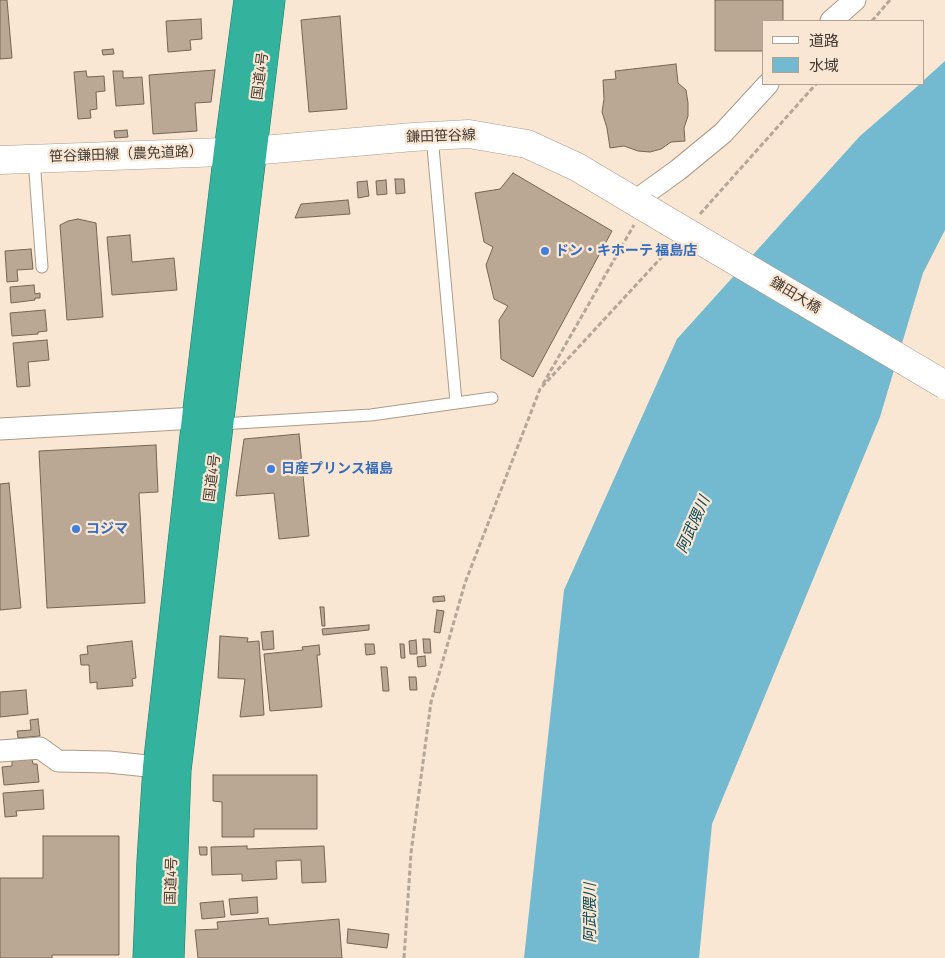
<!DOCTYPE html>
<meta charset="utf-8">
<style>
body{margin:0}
#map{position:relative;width:945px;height:958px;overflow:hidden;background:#f9e7d3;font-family:"Sofia Sans Condensed","Noto Sans JP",sans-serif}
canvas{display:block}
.legend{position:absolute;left:762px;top:20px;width:162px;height:65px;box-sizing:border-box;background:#f9e7d3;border:1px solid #afa293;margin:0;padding:6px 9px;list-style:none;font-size:15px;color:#413a32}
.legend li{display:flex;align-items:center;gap:10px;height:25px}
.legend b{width:25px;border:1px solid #afa293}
</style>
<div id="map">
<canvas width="945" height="958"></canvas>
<ul class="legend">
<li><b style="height:6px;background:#fff"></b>道路</li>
<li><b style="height:14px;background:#73b9cf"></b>水域</li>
</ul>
</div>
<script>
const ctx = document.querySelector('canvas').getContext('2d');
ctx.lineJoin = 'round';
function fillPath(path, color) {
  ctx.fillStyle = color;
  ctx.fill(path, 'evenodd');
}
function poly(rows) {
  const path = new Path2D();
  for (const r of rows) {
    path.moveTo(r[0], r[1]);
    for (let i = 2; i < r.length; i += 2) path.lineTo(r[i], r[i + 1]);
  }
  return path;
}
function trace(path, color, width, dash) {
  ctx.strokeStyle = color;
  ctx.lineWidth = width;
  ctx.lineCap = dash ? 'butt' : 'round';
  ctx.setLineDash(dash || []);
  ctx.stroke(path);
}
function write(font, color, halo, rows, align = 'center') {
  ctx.font = font + ' "Sofia Sans Condensed","Noto Sans JP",sans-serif';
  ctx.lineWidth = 4.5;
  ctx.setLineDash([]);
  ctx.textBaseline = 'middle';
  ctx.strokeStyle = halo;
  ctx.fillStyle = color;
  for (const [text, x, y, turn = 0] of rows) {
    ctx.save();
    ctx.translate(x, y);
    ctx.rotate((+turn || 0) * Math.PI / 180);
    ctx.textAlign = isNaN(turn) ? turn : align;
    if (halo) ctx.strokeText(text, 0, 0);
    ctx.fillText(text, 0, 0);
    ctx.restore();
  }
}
const water = poly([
 [945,61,945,230,923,273,880,417,712,824,699,958,524,958,564,590,677,339,860,136,920,84,924,84,924,80]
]);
const building = poly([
 [0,0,7,0,12,58,0,59,0,0],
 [715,0,783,0,783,21,764,21,764,51,715,51,715,0],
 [340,16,347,109,309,112,301,20,340,16],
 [201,19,202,39,190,40,191,50,168,52,166,21,201,19],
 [113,49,114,54,103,55,102,50,113,49],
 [676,64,678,83,686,90,688,103,688,116,684,128,685,141,671,142,661,149,650,152,638,151,624,146,610,148,607,128,602,112,604,99,603,80,616,79,615,71,676,64],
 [215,70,211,102,195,103,197,131,153,134,149,75,215,70],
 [86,71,87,77,104,76,105,91,96,92,97,109,90,110,91,118,78,119,74,72,86,71],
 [113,71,123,71,123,78,142,77,144,104,116,106,113,71],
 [127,130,128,137,115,138,114,131,127,130],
 [513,173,612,231,533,377,501,359,499,320,508,306,494,299,486,265,493,247,484,242,475,193,500,189,513,173],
 [395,179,404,179,405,193,396,194,395,179],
 [386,180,387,194,377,195,376,181,386,180],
 [367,181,369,196,358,198,357,182,367,181],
 [348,200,350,214,295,218,301,204,348,200],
 [78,219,96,223,103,317,67,320,60,225,68,221,78,219],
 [130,235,132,262,174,258,177,290,112,295,107,237,130,235],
 [31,249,33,269,17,270,18,281,7,282,5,251,31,249],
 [34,285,35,294,40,293,40,298,35,298,35,300,11,303,10,287,34,285],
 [45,310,47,331,38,332,38,334,12,336,10,313,45,310],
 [47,340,49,360,28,362,30,386,17,387,13,343,47,340],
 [299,434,309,536,279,539,274,493,236,496,244,439,299,434],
 [156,445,158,492,139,493,145,603,47,608,39,451,156,445],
 [9,483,21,608,0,610,0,484,9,483],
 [444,596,445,601,433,602,433,597,444,596],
 [320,607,324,607,325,626,322,626,320,607],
 [437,610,444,611,440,633,434,632,437,610],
 [369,625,369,630,323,635,322,629,369,625],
 [273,631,274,649,263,650,261,632,273,631],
 [220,636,248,638,247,642,259,641,264,715,240,717,245,679,218,678,220,636],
 [423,639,430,639,431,653,424,653,423,639],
 [416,640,417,654,410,654,409,641,416,640],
 [132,641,136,678,132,679,133,686,97,689,97,682,90,683,89,665,81,665,80,655,88,654,87,646,132,641],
 [365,644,374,644,375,654,366,655,365,644],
 [400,644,404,644,405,658,401,658,400,644],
 [319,645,320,655,317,655,322,707,270,711,264,654,303,650,302,647,319,645],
 [425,656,426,666,418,667,417,657,425,656],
 [381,667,387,667,389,691,383,691,381,667],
 [409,677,416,677,417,690,410,690,409,677],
 [26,690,28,714,0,717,0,692,26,690],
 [38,719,40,736,18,738,17,731,31,730,30,720,38,719],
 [32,759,33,764,37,764,39,782,4,785,2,767,12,766,12,761,32,759],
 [213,775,317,775,317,829,254,829,254,837,222,837,222,802,213,801,213,775],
 [43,790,44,809,16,811,17,816,5,817,3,793,43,790],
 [43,836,119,836,119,955,52,955,52,958,0,958,0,878,43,878,43,836],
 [247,846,247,849,324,846,326,882,302,883,301,860,276,861,277,879,242,881,242,874,212,875,211,847,247,846],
 [199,847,207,847,207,855,200,855,199,847],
 [257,897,258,913,231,915,229,899,257,897],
 [223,901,225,917,202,919,200,903,223,901],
 [268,918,269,925,339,919,342,958,198,958,195,930,218,929,217,922,268,918],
 [348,929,389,934,387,948,347,943,348,929]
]);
const path = poly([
 [872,21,890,0],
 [700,214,816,84],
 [543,384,634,225],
 [404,958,411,853,431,702,465,583,540,389,671,247]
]);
const service = poly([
 [432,136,456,402],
 [34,159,42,267],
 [220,424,371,415,492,398]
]);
const minor = poly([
 [831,21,855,0],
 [635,201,678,170,723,133,768,84],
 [0,429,196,418],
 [0,751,40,748,58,761,109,762,157,767]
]);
const tertiary = poly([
 [0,160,251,151,413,137,469,134,527,144,577,167,644,207]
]);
const trunk = poly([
 [147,958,151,861,157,767,196,418,228,151,248,0],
 [170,958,177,770,271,0]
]);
const tertiaryBridge = poly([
 [644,207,945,385]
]);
const markers = [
 [545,251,5,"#3f7fe0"],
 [271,469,5,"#3f7fe0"],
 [76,529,5,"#3f7fe0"]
];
const streetNames = [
 ["国道4号",261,76,-83],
 ["鎌田笹谷線",441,137,-2],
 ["笹谷鎌田線（農免道路）",126,155,-2],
 ["鎌田大橋",795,296,31],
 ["国道4号",213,478,-83],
 ["国道4号",172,881,-88]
];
const shopNames = [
 ["ドン・キホーテ 福島店",555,251],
 ["日産プリンス福島",281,469],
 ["コジマ",86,529]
];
const waterNames = [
 ["阿武隈川",694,525,-66],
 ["阿武隈川",591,913,-90]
];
fillPath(water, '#73b9cf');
fillPath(building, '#baa895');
trace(building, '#746553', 1);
trace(service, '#ac9b88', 13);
trace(minor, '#ac9b88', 23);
trace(tertiary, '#ac9b88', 29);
trace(trunk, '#177b68', 29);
trace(path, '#b5a798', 3, [5, 2.5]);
trace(service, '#fff', 11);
trace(minor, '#fff', 21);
trace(tertiary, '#fff', 28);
trace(trunk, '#33b29e', 28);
trace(tertiaryBridge, '#ac9b88', 29, []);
trace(tertiaryBridge, '#fff', 28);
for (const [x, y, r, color] of markers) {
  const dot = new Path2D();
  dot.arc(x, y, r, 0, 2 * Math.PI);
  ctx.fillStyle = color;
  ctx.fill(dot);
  trace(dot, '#f9e7d3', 2);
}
write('14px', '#413a32', '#f9e7d3', streetNames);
write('bold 14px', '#366cbe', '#f9e7d3', shopNames, 'left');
write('italic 15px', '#054656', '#f9e7d3', waterNames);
</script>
